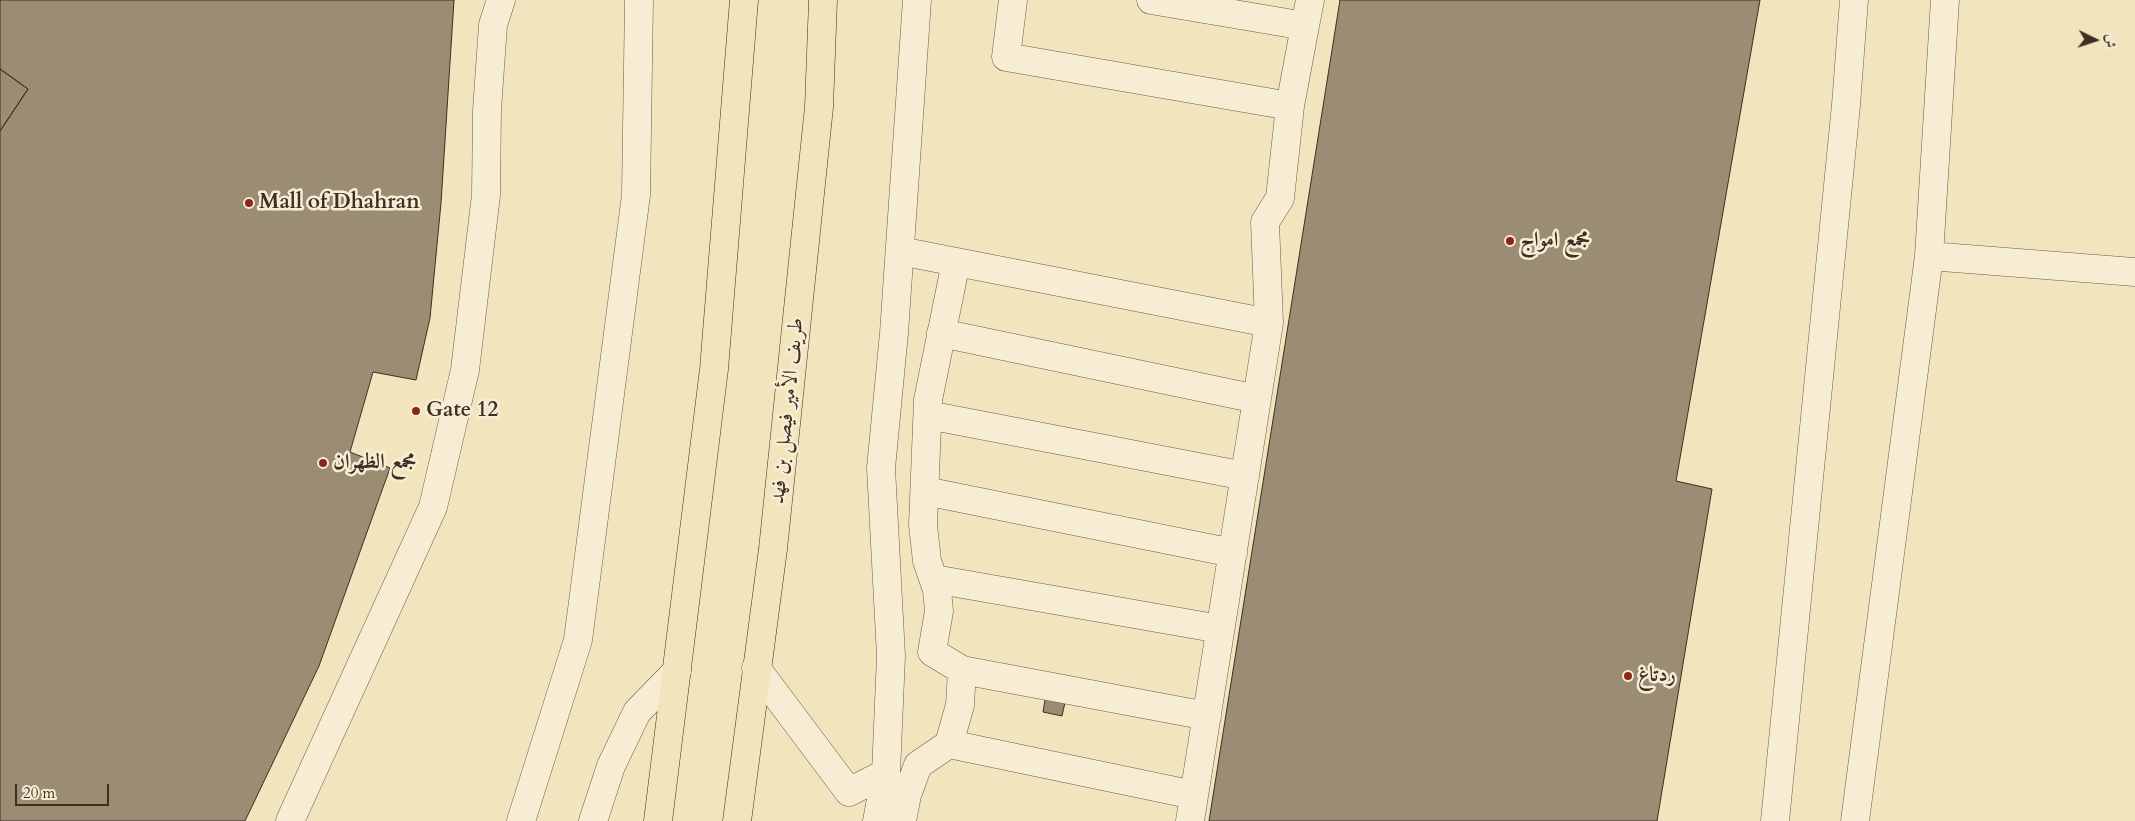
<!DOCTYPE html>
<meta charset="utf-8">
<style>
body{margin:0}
#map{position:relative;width:2135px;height:821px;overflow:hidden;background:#f2e4bd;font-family:Cardo,Amiri,serif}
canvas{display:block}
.north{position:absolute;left:2070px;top:15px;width:50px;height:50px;-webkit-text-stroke:4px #f7edd4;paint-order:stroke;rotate:94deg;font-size:14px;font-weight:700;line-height:20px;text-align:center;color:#3d2f23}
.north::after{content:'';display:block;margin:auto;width:18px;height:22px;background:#3d2f23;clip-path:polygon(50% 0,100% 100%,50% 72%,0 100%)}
.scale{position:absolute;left:15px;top:784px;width:94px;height:22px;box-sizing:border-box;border:2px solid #3d2f23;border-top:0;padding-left:6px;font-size:15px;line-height:18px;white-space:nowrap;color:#3d2f23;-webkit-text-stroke:4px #f7edd4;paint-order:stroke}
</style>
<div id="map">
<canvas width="2135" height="821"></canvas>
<div class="north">ش</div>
<div class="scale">20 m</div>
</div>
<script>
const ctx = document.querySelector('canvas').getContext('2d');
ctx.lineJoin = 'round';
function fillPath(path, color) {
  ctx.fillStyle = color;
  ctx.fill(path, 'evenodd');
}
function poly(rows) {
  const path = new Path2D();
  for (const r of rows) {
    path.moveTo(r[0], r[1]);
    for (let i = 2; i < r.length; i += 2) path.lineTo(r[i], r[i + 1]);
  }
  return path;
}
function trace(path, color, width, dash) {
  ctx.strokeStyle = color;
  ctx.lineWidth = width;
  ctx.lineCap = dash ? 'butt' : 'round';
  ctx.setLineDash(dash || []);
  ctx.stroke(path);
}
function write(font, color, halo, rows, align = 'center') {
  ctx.font = font + ' Cardo,Amiri,serif';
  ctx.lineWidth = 5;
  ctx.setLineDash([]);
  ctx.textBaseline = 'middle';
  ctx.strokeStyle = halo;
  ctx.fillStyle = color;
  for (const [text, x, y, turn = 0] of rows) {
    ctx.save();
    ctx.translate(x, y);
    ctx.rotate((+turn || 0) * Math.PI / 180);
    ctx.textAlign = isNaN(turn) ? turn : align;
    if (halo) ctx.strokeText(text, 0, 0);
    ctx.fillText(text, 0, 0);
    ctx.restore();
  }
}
const building = poly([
 [0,0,454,0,441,203,430,318,416,380,373,372,350,452,390,468,319,666,245,821,0,821,0,131,28,89,0,69,0,0],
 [1340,0,1760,0,1676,481,1712,489,1657,821,1209,821,1340,0],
 [0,69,28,89,0,131,0,69],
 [1046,694,1066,698,1062,716,1043,712,1046,694]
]);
const minor = poly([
 [1013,0,1006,57,1290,106,1305,26],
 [1151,0,1305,26,1310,0],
 [1945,0,1929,256,2135,272],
 [900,251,1269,323],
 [941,333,1257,399],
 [928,415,1245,476],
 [925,491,1233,553],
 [934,579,1220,629],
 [756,668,849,792,886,773],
 [962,670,1207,716],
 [949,744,1194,795],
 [290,821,433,507,465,370,486,195,487,110,493,25,501,0],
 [521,821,578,640,636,195,639,0],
 [593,821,611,766,637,712,677,671],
 [877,821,886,773,891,656,881,468,894,333,917,0],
 [902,821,907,795,918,765,949,744,960,705,962,670,932,652,939,611,937,590,927,561,923,525,928,400,956,262],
 [1190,821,1269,323,1265,222,1280,198,1290,106],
 [1775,821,1846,105,1854,0],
 [1855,821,1929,256]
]);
const major = poly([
 [658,821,714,369,744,0],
 [737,821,773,549,819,107,823,0]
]);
const markers = [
 [249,203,5,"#8f2418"],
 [1510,241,5,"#8f2418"],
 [416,411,5,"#8f2418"],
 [323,463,5,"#8f2418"],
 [1628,676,5,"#8f2418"]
];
const poiNames = [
 ["Mall of Dhahran",259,203],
 ["مجمع امواج",1520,241],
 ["Gate 12",426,411],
 ["مجمع الظهران",333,463],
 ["ردتاغ",1638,676]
];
const streetNames = [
 ["طريف الأمير فيصل بن فهد",788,411,-84]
];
fillPath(building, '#9b8d73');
trace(building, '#3d2f23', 1);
trace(minor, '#6a5c4a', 29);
trace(major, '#3d2f23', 29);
trace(minor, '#f7edd4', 28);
trace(major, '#f2e4bd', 28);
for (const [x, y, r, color] of markers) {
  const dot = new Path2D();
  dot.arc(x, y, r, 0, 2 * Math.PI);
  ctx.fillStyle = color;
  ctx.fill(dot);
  trace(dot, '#f7edd4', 2);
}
write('bold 21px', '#3d2f23', '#f7edd4', poiNames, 'left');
write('21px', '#3d2f23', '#f7edd4', streetNames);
</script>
